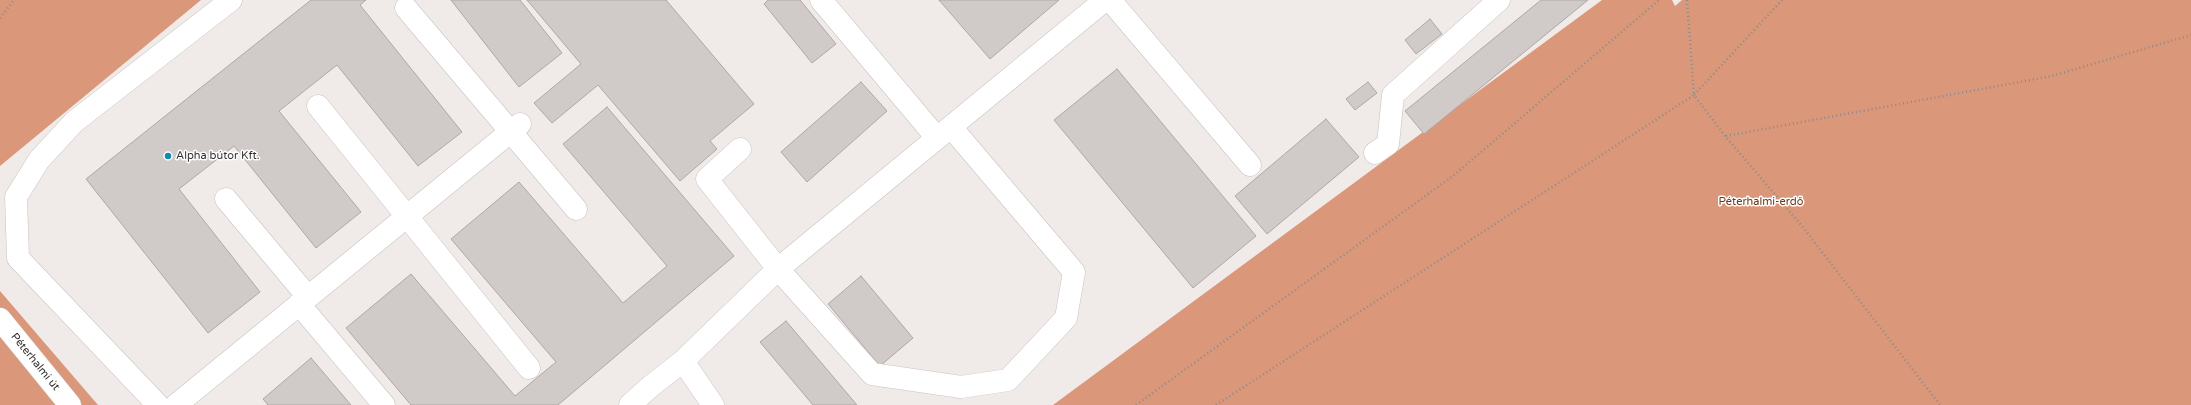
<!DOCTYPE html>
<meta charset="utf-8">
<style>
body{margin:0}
canvas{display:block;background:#f0eae8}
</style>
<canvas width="2191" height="405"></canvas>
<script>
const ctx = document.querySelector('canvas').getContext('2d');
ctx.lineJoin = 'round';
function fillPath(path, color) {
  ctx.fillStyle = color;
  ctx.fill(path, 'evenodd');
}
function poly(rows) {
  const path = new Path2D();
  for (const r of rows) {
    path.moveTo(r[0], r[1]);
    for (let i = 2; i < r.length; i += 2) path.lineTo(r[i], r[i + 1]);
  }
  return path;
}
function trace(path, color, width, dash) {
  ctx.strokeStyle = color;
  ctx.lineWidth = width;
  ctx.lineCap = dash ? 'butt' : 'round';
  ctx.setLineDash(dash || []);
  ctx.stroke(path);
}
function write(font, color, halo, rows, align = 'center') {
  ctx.font = font + ' "Varela Round",sans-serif';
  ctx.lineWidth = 3;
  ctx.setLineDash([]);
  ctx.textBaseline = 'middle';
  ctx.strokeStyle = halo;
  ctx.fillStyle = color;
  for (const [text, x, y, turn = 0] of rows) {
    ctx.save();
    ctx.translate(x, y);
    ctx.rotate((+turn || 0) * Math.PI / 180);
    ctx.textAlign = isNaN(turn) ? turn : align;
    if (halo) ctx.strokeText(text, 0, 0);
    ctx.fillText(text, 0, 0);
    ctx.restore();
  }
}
const forest = poly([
 [0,0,201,0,0,166],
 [1602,0,1672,0,1675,6,1682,0,2191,0,2191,405,1053,405],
 [0,291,98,405,0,405]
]);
const building = poly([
 [311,0,366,0,360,5,462,132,418,166,337,65,279,111,361,212,316,248,234,146,179,189,260,292,208,333,86,179,311,0],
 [451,0,520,0,562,53,519,87,451,0],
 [527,0,666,0,754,104,710,141,717,149,680,181,598,85,552,123,534,103,581,64,527,0],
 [768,0,800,0,836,44,812,63,764,4,768,0],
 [939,0,1059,0,990,59,939,0],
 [1541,0,1588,0,1424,134,1405,111,1541,0],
 [1430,19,1442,34,1416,54,1405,40,1430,19],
 [1117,69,1256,236,1193,288,1054,120,1117,69],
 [861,82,887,111,807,182,781,152,861,82],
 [1368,82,1377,93,1355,110,1346,99,1368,82],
 [607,107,734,256,558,405,411,405,346,328,411,274,515,396,556,362,451,239,519,182,623,303,667,266,563,144,607,107],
 [1326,119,1359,157,1267,234,1235,196,1326,119],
 [861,276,913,338,880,366,828,304,861,276],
 [786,321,857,405,813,405,760,342,786,321],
 [311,358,351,405,268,405,263,399,311,358]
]);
const path = poly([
 [1782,0,1694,95,1725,136,1802,226,1940,405],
 [0,18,14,0],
 [1726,136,2052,76,2191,35],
 [1136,405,1453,176,1659,0],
 [1216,405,1694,95,1687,0]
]);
const minor = poly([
 [821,0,937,138],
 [1110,0,1250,165],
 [406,8,576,209],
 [318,106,529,368],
 [740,149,707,179,778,269,872,374,961,387,1008,380,1066,318,1074,272,951,127],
 [1375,153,1388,144,1393,95,1499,0],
 [226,199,308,297],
 [299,304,384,405],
 [0,319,70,405],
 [683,361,713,405],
 [158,405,18,258,16,197,39,160,74,122,231,0],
 [176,405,520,124],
 [630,405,651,386,683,361,778,269,1105,0]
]);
const markers = [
 [168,156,4,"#1289ad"]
];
const poiNames = [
 ["Alpha bútor Kft.",176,156]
];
const parkNames = [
 ["Péterhalmi-erdő",1761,202]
];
const streetNames = [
 ["Péterhalmi út",35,362,51]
];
fillPath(forest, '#db9779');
fillPath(building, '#d0cac8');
trace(building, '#ada8a6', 1);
trace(minor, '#c8c2c0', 23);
trace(path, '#8e8a88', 2.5, [1, 3]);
trace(minor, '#fff', 22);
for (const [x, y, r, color] of markers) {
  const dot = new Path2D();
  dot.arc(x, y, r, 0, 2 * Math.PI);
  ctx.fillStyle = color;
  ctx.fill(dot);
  trace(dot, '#fff', 1.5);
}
write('11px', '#333130', '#fff', poiNames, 'left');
write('11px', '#723414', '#fff', parkNames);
write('11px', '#333130', '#fff', streetNames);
</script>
